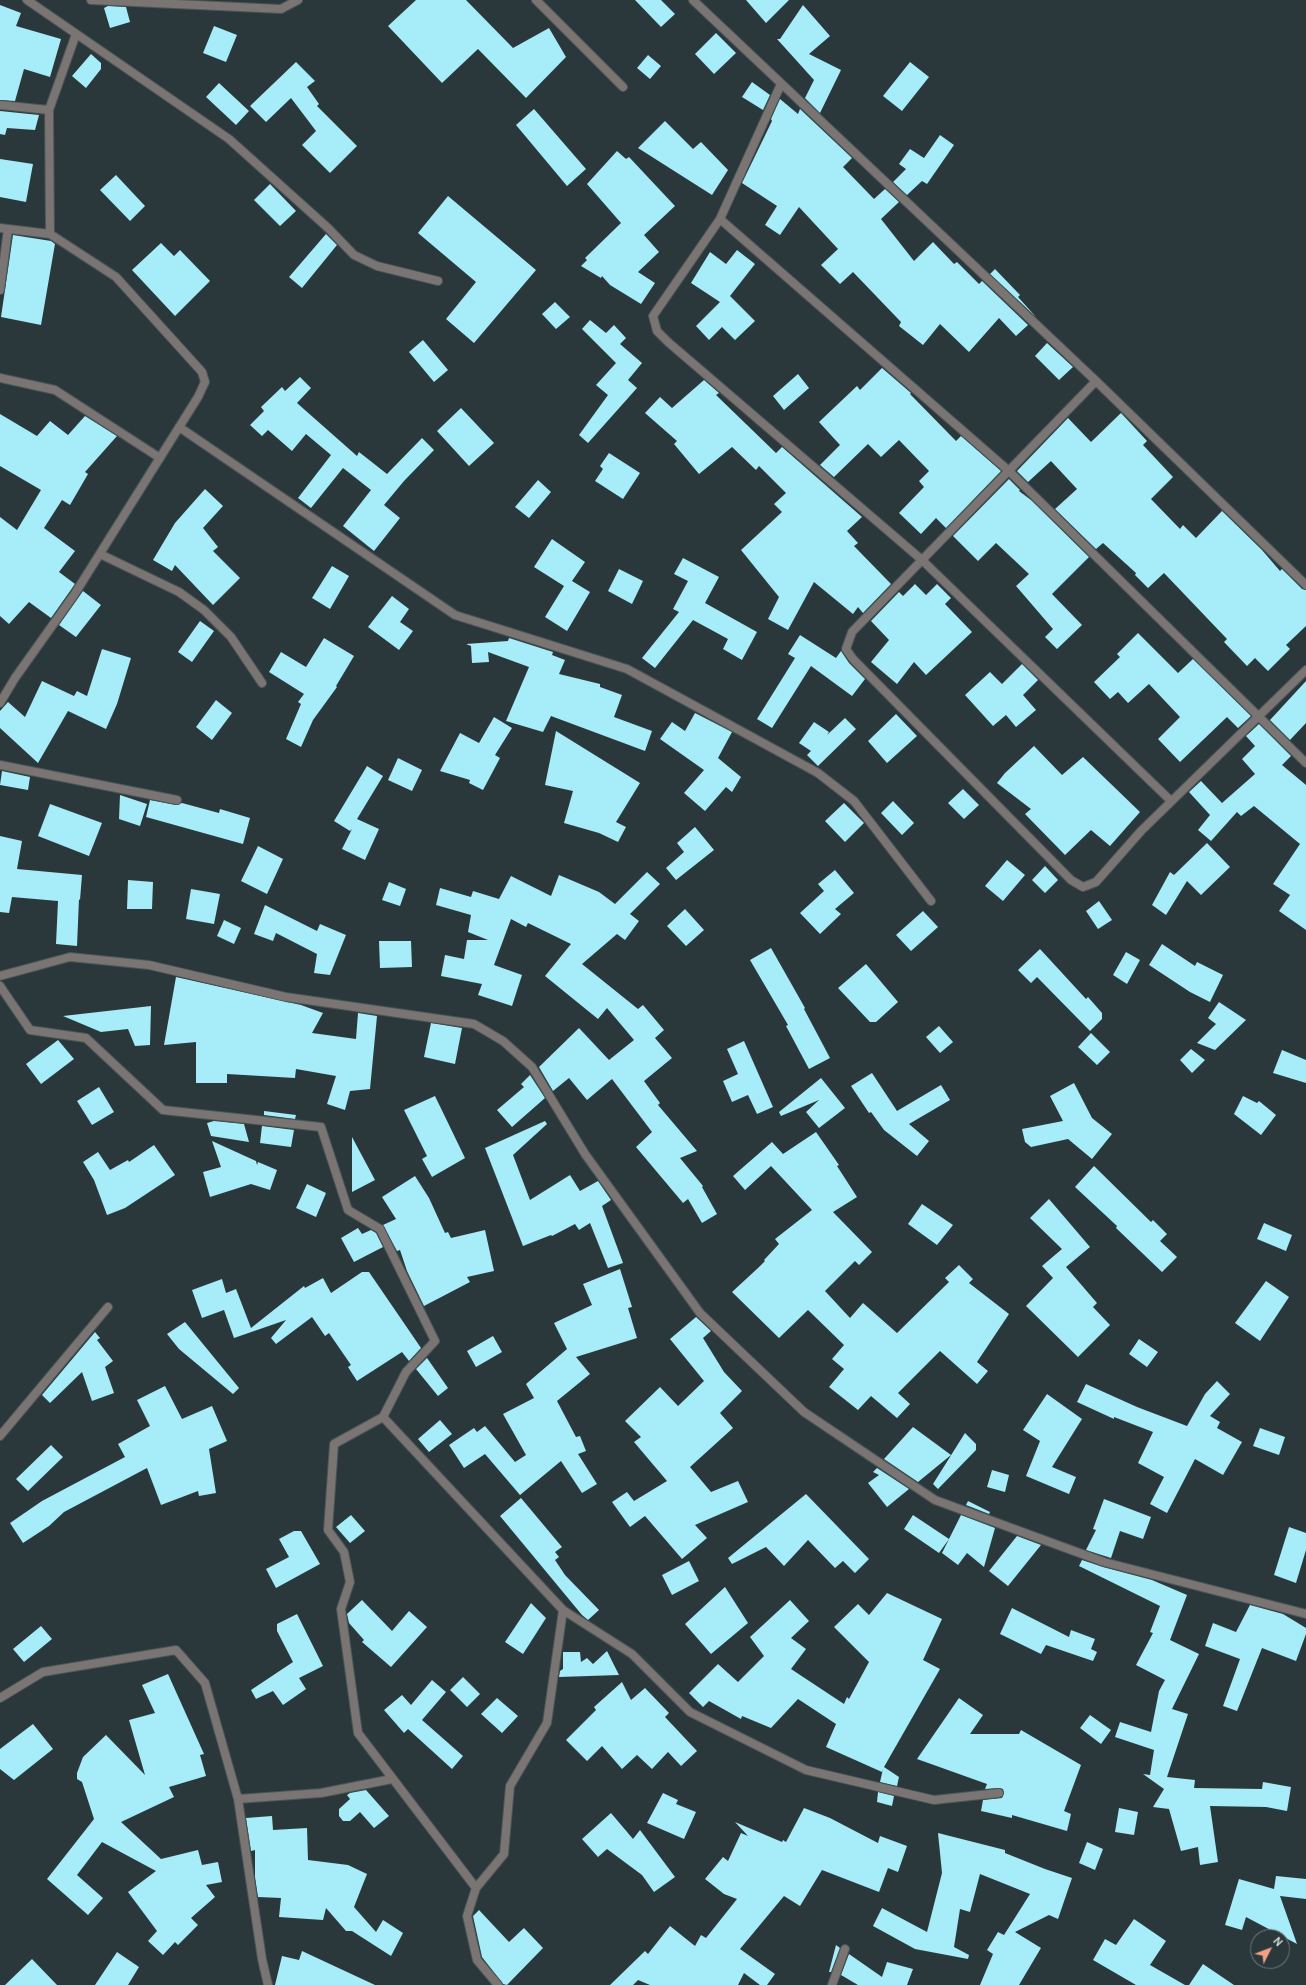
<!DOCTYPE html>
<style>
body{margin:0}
#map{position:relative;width:1306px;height:1985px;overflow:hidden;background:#2b383b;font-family:Cabin,sans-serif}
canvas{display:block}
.north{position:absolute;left:1250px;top:1929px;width:40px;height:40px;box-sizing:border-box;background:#2b383b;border:1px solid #6e797c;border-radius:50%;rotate:48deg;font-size:11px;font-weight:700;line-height:16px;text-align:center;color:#d3dbdd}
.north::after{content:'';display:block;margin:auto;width:14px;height:18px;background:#f39f84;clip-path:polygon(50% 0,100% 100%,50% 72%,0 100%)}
</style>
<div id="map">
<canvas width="1306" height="1985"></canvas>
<div class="north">N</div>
</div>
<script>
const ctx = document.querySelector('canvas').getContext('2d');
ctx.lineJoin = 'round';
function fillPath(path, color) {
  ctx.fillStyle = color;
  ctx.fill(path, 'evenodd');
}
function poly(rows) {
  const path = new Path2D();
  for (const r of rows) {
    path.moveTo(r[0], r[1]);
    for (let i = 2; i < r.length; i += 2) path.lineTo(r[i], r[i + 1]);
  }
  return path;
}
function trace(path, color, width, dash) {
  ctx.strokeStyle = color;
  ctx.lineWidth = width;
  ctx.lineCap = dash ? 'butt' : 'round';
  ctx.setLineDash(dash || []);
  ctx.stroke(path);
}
const building = poly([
 [416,0,466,0,513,48,549,28,566,57,526,98,478,49,442,83,388,26],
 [635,0,661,0,675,14,661,27],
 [746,0,789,0,766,23],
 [0,5,21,13,16,26,61,39,50,77,24,69,15,101,0,100],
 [803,5,830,36,809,54,841,70,820,113,805,98,814,80,777,39,780,39],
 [108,6,126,7,130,22,110,28,104,8],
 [214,26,237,35,226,62,203,53],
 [716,33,736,53,714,74,695,54],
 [91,54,101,63,101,69,86,88,72,76],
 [648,55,661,66,650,79,637,68],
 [296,62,315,81,307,87,319,104,317,106,357,146,330,173,302,145,316,131,291,98,266,122,250,106],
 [910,62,929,77,902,111,883,96],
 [752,82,770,95,763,110,742,97],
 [219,83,249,111,236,125,206,97],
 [780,99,798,114,800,109,852,158,843,167,874,199,885,189,899,202,881,219,914,261,933,242,954,264,957,262,979,284,982,281,1028,325,1016,336,999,318,969,352,940,324,923,345,899,326,901,322,853,272,840,284,821,265,838,249,799,207,780,235,765,225,777,206,742,183,772,121,771,119],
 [534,109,586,169,567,186,516,125],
 [0,111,39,115,35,130,7,128,5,135,0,134],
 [665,121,693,149,701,142,728,170,712,195,638,148],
 [940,135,954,145,927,184,922,181,907,195,893,182,906,169,899,164,910,149,924,158],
 [617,151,626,159,629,157,675,206,644,235,659,252,638,272,655,283,641,304,610,285,602,276,601,278,581,266,587,260,585,258,621,223,587,184],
 [0,159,33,164,26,202,0,197],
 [116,175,145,206,130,221,100,190],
 [270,184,296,211,280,226,254,200],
 [448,196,536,270,474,343,446,319,476,282,418,233],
 [326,234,337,245,302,288,289,277],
 [13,235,51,241,55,244,41,325,1,317],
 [161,243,174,256,180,250,210,281,175,316,132,270],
 [737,250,755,264,730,296,755,321,735,340,722,327,709,340,696,326,720,302,691,283,710,252,726,264],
 [995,269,1020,295,1018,297,1036,317,990,274],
 [555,302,570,317,556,329,542,314],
 [590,320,606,333,614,325,626,338,620,344,642,363,628,380,637,388,588,443,579,435,608,395,596,385,616,363,582,329],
 [423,340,448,370,434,382,409,352],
 [1047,343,1073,367,1059,380,1035,356],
 [882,368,911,393,910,394,956,441,961,436,1001,471,946,528,936,518,921,534,899,513,924,487,919,481,929,471,899,440,881,457,868,444,834,477,820,465,840,445,819,422,857,386,860,390],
 [798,374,809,388,784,410,773,396],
 [300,377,311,388,297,403,357,456,359,452,387,474,422,438,434,450,404,481,384,505,400,518,374,551,343,526,371,490,343,468,311,508,298,498,331,455,306,434,292,451,268,430,262,436,250,425,264,411,261,407,282,387,285,391],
 [704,380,719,393,716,395,776,453,782,447,862,517,847,531,858,543,854,546,891,584,863,613,858,607,853,614,814,582,788,630,768,619,779,597,741,550,782,512,774,504,786,493,759,466,756,470,732,447,699,474,674,444,677,441,645,413,660,397,672,408],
 [461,408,494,443,469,466,437,431],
 [1121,413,1147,441,1143,445,1173,477,1151,499,1180,529,1183,525,1196,538,1222,511,1262,550,1280,571,1282,569,1302,589,1306,590,1306,626,1286,645,1290,649,1268,671,1255,658,1247,666,1224,642,1227,639,1164,573,1148,588,1135,575,1136,573,1103,543,1096,549,1055,509,1077,489,1051,461,1028,482,1017,471,1068,418,1091,442],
 [0,414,37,436,50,421,68,435,85,416,117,436,85,472,88,474,70,505,62,500,44,528,75,551,59,572,75,584,51,618,29,602,9,624,0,616,0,517,17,530,41,490,0,466],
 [609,453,640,473,623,499,595,481,603,469,600,466],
 [1009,479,1020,490,1019,491,1031,500,1089,557,1052,594,1082,625,1057,649,1045,637,1053,629,1016,586,1029,574,996,543,978,561,953,536],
 [538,480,551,492,529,518,515,507],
 [205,489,223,506,203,528,218,547,213,551,240,578,213,605,175,565,172,571,153,560,175,523],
 [552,539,585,562,572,581,590,592,567,631,545,617,564,586,534,567],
 [683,558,719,577,705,603,757,632,742,660,723,649,728,639,693,620,655,668,642,658,679,612,673,609,688,581,674,574],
 [332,566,349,576,330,609,312,598],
 [619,569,643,581,632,604,608,591],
 [915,584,926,595,937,584,951,598,945,604,972,632,926,675,914,662,897,684,871,662,889,640,871,621,899,592,903,596],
 [83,591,101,605,76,637,59,625],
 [392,596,409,609,400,622,413,631,399,650,368,627],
 [200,621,214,631,192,662,178,652],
 [1138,633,1178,673,1193,659,1251,716,1238,728,1227,717,1180,762,1158,739,1180,717,1149,684,1128,703,1118,692,1110,699,1094,682,1120,657,1117,654],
 [800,635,836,658,841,651,849,663,865,679,852,696,811,666,772,728,757,719,795,658,788,654],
 [324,638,354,656,336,686,337,687,313,720,301,747,286,739,301,704,298,702,304,694,269,672,281,652,306,667],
 [509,638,553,652,552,655,565,660,559,674,600,684,600,687,622,695,614,717,652,731,645,751,551,716,543,732,506,721,529,667,488,652,489,662,472,663,471,646,466,644,508,641],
 [102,649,131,658,117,704,106,729,68,711,38,763,0,728,0,711,8,702,25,717,42,681,74,696,77,691,87,696],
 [1022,664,1038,680,1023,695,1036,710,1016,727,1006,715,993,726,965,695,990,672,1002,684],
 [1306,681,1306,723,1290,740,1270,720],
 [216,700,232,713,212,740,196,727],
 [695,713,732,732,718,758,741,777,732,792,726,787,705,811,684,793,704,770,660,739,672,722,685,731],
 [896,714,917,736,887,763,868,741],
 [494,717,512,728,495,755,500,758,483,790,469,783,470,780,440,771,460,733,479,743],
 [845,718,856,729,818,766,807,755,811,751,799,743,814,722,829,732,827,735],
 [1259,724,1291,756,1282,765,1306,785,1306,930,1279,911,1290,895,1273,884,1300,844,1254,806,1241,816,1237,812,1211,841,1198,830,1210,815,1189,792,1201,781,1222,803,1255,774,1242,759,1255,746,1246,736],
 [556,731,640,783,616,822,626,827,618,842,599,833,564,823,573,791,545,785],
 [1034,746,1062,775,1083,757,1140,812,1110,846,1091,830,1065,855,1025,814,1031,809,997,783,1005,773],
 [398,758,422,770,412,791,388,780],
 [367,766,383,776,357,819,379,829,365,860,342,849,352,829,350,831,334,821],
 [2,771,30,777,28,790,0,785],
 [963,789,979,805,964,819,948,803],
 [120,795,147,804,140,826,119,819],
 [150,800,176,805,182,803,219,813,220,809,250,818,243,844,146,817],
 [893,801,914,823,902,835,881,813],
 [844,803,864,823,845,842,825,821],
 [50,804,102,823,89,856,38,836],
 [695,827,714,850,676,880,666,868,684,852,677,843],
 [0,836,22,841,17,869,82,875,80,900,79,899,77,946,56,944,58,901,12,897,9,913,0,912],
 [1207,843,1230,867,1201,895,1187,881,1166,915,1152,905,1170,872,1174,875],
 [258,846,283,859,267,894,241,881],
 [1007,860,1025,875,1003,901,985,886],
 [1045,866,1058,880,1045,893,1032,880],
 [835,870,854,893,835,909,841,914,820,934,800,913,824,891,818,884],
 [647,872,660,884,630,914,639,921,625,940,617,934,582,964,638,1009,643,1005,664,1030,655,1038,672,1058,644,1081,660,1103,658,1105,697,1151,680,1158,703,1186,702,1187,717,1214,702,1223,688,1199,683,1203,636,1147,652,1132,612,1079,587,1100,569,1078,553,1091,539,1067,579,1028,609,1060,634,1040,607,1008,598,1019,545,976,571,944,528,923,526,927,511,919,494,965,522,975,512,1006,478,995,482,984,441,976,445,955,464,959,467,940,488,940,468,932,471,915,436,905,440,888,471,897,473,891,499,899,511,876,551,896,559,875,599,892,615,904],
 [128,880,153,882,152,909,127,909],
 [389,882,406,889,400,906,382,900],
 [191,889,220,894,214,924,186,919],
 [1099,901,1112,920,1098,929,1086,911],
 [265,905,317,931,320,924,346,935,330,975,314,973,317,954,276,933,273,941,254,934],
 [685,909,704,930,686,946,667,926],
 [923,911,938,927,911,951,896,935],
 [224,920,241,928,234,944,217,936],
 [379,941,411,941,412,967,380,968],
 [1162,944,1195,966,1197,962,1223,975,1210,1002,1190,992,1149,965],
 [771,948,805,1008,804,1009,830,1058,809,1069,786,1026,788,1025,750,960],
 [1040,949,1086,999,1088,997,1102,1013,1102,1019,1090,1031,1037,977,1031,983,1018,970],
 [1126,952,1140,960,1127,984,1113,975],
 [866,964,898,1002,876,1022,870,1022,838,988],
 [176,977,301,1005,323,1013,312,1033,356,1039,358,1013,377,1016,370,1089,350,1091,345,1110,327,1104,336,1076,296,1069,295,1078,227,1074,227,1083,196,1083,196,1042,164,1045],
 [1219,1002,1246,1020,1215,1050,1197,1043,1216,1024,1208,1018],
 [151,1006,150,1045,135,1046,128,1029,101,1032,63,1016],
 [431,1023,462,1028,455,1064,424,1057],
 [939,1026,953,1042,940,1053,926,1037],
 [1091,1033,1110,1052,1097,1065,1078,1047],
 [58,1040,74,1059,41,1084,26,1064],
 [744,1041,773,1107,757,1114,748,1095,732,1102,723,1081,738,1074,727,1049],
 [1191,1049,1205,1060,1192,1073,1180,1060],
 [1282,1050,1306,1060,1306,1083,1273,1073],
 [872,1073,897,1111,941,1085,950,1100,909,1124,929,1141,917,1156,884,1130,871,1112,869,1113,851,1086],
 [530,1075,545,1098,512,1127,497,1110,524,1087,521,1084],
 [821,1078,845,1108,819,1128,806,1112,819,1100,781,1116,779,1112],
 [1074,1083,1092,1118,1112,1134,1092,1159,1068,1139,1031,1147,1025,1142,1022,1129,1063,1121,1050,1096],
 [99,1087,114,1112,92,1125,77,1101],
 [435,1096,465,1158,432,1177,422,1159,427,1156,404,1110],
 [1243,1096,1257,1103,1259,1101,1276,1115,1261,1135,1234,1114],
 [264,1111,296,1115,295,1119,264,1115],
 [214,1121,244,1124,249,1142,211,1136,207,1123],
 [545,1121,547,1124,513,1155,530,1200,570,1175,580,1191,598,1181,611,1200,602,1206,623,1263,608,1268,590,1223,579,1230,575,1224,552,1236,551,1235,523,1246,485,1148],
 [262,1126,294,1130,291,1147,260,1143],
 [816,1132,839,1165,837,1166,857,1197,833,1212,872,1252,859,1265,855,1261,825,1291,850,1318,863,1303,897,1333,949,1282,945,1278,959,1265,973,1279,969,1283,1009,1314,977,1362,988,1371,977,1384,940,1351,898,1393,910,1404,897,1418,871,1396,858,1410,829,1387,844,1369,832,1359,844,1345,808,1310,779,1338,732,1292,758,1268,765,1261,764,1260,779,1244,775,1239,812,1210,771,1166,745,1190,733,1176,772,1142,783,1154],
 [352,1137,375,1180,352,1192],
 [212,1141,256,1161,257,1165,258,1162,277,1170,270,1190,251,1184,210,1197,203,1172,221,1167],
 [154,1145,175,1175,125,1208,107,1215,94,1180,83,1162,98,1152,110,1170,128,1160,129,1162],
 [1094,1166,1151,1222,1153,1220,1167,1234,1160,1241,1177,1257,1162,1272,1116,1228,1117,1226,1075,1187],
 [415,1176,429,1198,445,1233,448,1232,451,1238,485,1230,494,1271,467,1277,470,1282,424,1306,407,1271,400,1250,397,1251,383,1225,396,1219,382,1197],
 [307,1184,326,1193,316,1217,296,1208],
 [1049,1199,1090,1247,1066,1267,1097,1303,1093,1307,1110,1325,1078,1357,1026,1306,1053,1278,1042,1266,1062,1249,1030,1218],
 [922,1204,953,1225,937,1245,908,1224],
 [1264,1223,1292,1235,1286,1251,1257,1239],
 [358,1228,362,1234,371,1230,376,1233,383,1247,354,1262,341,1238],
 [620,1269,632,1307,628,1308,637,1338,576,1357,590,1374,557,1401,576,1437,580,1436,586,1451,578,1454,597,1484,582,1493,561,1461,520,1495,485,1454,464,1468,449,1445,474,1428,477,1432,485,1426,515,1462,526,1455,503,1414,534,1398,526,1384,567,1349,554,1323,592,1305,583,1284],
 [362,1272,369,1272,421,1348,409,1361,402,1352,357,1381,348,1367,351,1365,329,1333,325,1336,312,1317,276,1344,271,1338,286,1320,234,1338,224,1310,202,1318,192,1290,222,1279,226,1293,236,1289,251,1328,304,1286,305,1288,323,1278,331,1293],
 [1266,1281,1289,1297,1260,1341,1235,1323],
 [696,1317,711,1331,703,1338,724,1372,742,1391,720,1413,733,1428,690,1467,711,1492,738,1481,748,1502,695,1525,707,1538,682,1559,645,1516,630,1527,612,1502,627,1492,634,1501,667,1481,634,1442,641,1437,625,1421,660,1387,678,1406,704,1381,670,1339],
 [185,1322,239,1388,233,1394,179,1349,167,1334],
 [95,1332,100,1338,97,1340,113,1361,105,1367,114,1393,92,1401,82,1372,50,1403,42,1395],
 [493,1336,502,1352,476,1367,467,1351],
 [1139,1339,1158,1352,1147,1367,1129,1354],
 [427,1358,448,1388,438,1396,416,1369],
 [1217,1381,1230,1394,1210,1416,1220,1422,1217,1428,1242,1442,1223,1475,1195,1459,1167,1513,1150,1504,1164,1477,1138,1463,1153,1432,1114,1417,1114,1419,1077,1402,1086,1384,1137,1407,1187,1426,1205,1394],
 [165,1386,182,1419,212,1406,227,1441,209,1449,216,1493,199,1496,198,1491,161,1505,147,1468,64,1512,49,1526,23,1543,10,1523,42,1501,125,1457,118,1444,150,1426,137,1400],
 [1047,1394,1082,1419,1052,1467,1076,1477,1069,1494,1026,1476,1040,1441,1023,1430],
 [440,1420,452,1434,429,1452,418,1439],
 [913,1427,951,1455,918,1482,884,1459],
 [1260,1428,1285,1437,1279,1455,1253,1446],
 [965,1433,976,1444,976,1450,938,1489,933,1484],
 [51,1445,63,1457,28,1491,16,1479],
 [877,1468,909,1489,887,1507,868,1483,879,1475,873,1472],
 [992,1470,1009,1475,1005,1492,987,1487],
 [806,1494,869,1559,855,1573,843,1561,835,1568,808,1540,784,1566,766,1547,732,1564,728,1558],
 [521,1498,562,1547,555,1552,559,1557,555,1560,565,1575,599,1610,588,1620,582,1615,500,1516],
 [1104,1499,1151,1517,1143,1539,1120,1531,1111,1558,1086,1550,1096,1530,1093,1529],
 [968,1501,990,1512,989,1514,966,1505],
 [351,1515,365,1531,350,1543,336,1527],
 [913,1515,949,1539,939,1553,904,1529],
 [961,1515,995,1528,984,1567,967,1553,958,1565,942,1553],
 [1289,1527,1306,1533,1306,1550,1296,1583,1274,1575],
 [294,1531,301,1531,320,1564,276,1588,266,1569,289,1557,279,1539],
 [1017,1536,1041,1545,1008,1586,989,1571],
 [1082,1560,1103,1567,1152,1580,1187,1595,1170,1640,1199,1654,1172,1709,1188,1714,1167,1777,1195,1780,1194,1788,1262,1789,1263,1782,1291,1787,1287,1811,1266,1807,1210,1806,1218,1862,1200,1865,1198,1847,1181,1851,1169,1809,1153,1807,1164,1789,1143,1774,1150,1775,1154,1750,1115,1737,1120,1722,1151,1732,1159,1691,1165,1680,1136,1665,1153,1633,1150,1632,1160,1606,1079,1566],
 [689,1561,699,1581,672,1595,662,1575],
 [725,1587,748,1623,711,1654,685,1624],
 [887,1593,942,1619,923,1660,940,1669,884,1767,899,1777,897,1786,880,1782,883,1769,882,1772,826,1747,836,1724,798,1699,771,1728,742,1716,741,1719,709,1701,703,1707,689,1693,718,1664,738,1682,764,1656,750,1637,790,1600,809,1621,791,1638,806,1649,791,1669,844,1704,847,1697,849,1699,869,1662,834,1627,858,1604,869,1615],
 [362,1600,392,1631,409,1611,427,1627,391,1667,362,1642,364,1640,349,1623,347,1614],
 [531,1603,546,1618,523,1654,505,1642],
 [1250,1605,1283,1614,1306,1628,1306,1634,1296,1661,1262,1648,1237,1711,1223,1706,1240,1659,1205,1646,1213,1623,1236,1632],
 [1012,1608,1069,1637,1071,1630,1095,1639,1091,1649,1097,1652,1093,1661,1046,1645,1041,1654,1000,1634],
 [297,1614,323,1666,299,1678,306,1689,283,1705,273,1691,256,1699,251,1690,293,1662,277,1631,277,1624],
 [41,1626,52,1639,24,1662,13,1649],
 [607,1651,619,1675,559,1677,560,1671,563,1669,563,1652,580,1652,581,1662,587,1658,593,1664],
 [168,1674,204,1754,200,1755,206,1776,169,1787,174,1797,121,1822,161,1859,198,1850,202,1865,218,1862,222,1882,206,1885,215,1897,191,1918,198,1925,178,1945,175,1942,163,1955,148,1941,157,1931,128,1892,156,1871,102,1842,77,1875,103,1898,88,1915,47,1879,94,1819,82,1782,77,1779,77,1773,83,1757,106,1735,145,1775,129,1720,155,1713,142,1685],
 [463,1677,480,1694,467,1707,450,1690],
 [432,1680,446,1692,422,1720,463,1756,452,1769,408,1729,404,1733,384,1710,402,1695,411,1705],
 [622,1682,631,1700,645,1688,669,1713,665,1717,697,1751,681,1766,668,1752,652,1769,637,1755,622,1769,602,1746,587,1761,566,1740,596,1710,594,1707],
 [497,1698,518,1716,502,1733,481,1714],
 [959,1698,983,1715,970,1734,1019,1734,1021,1730,1081,1765,1064,1811,1071,1814,1067,1831,1012,1815,1012,1818,981,1811,983,1800,1002,1798,1004,1793,1003,1789,999,1788,985,1789,987,1784,917,1759],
 [1090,1715,1111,1730,1101,1744,1080,1728],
 [33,1724,53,1749,14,1780,0,1769,0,1749],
 [366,1790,389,1816,374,1828,360,1812,350,1821,343,1821,339,1816,339,1809,350,1799,347,1795,350,1793],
 [878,1792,894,1796,892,1806,877,1802],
 [663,1793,678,1800,676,1804,696,1812,684,1839,647,1823],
 [804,1808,830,1818,878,1843,880,1836,907,1846,898,1872,888,1868,879,1892,822,1870,800,1906,784,1896,740,1949,775,1974,767,1985,760,1985,744,1973,738,1985,650,1985,638,1980,633,1985,610,1985,645,1951,648,1954,670,1926,695,1946,701,1935,706,1938,737,1899,724,1894,705,1879,723,1857,728,1861,741,1833,748,1836,735,1822,782,1842,783,1840,786,1842],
 [1119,1808,1138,1812,1134,1835,1115,1832],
 [611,1813,633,1839,640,1830,675,1877,654,1892,642,1875,607,1849,598,1857,582,1839],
 [272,1816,273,1830,307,1828,308,1860,348,1865,367,1874,354,1907,376,1932,383,1920,403,1933,391,1956,352,1931,346,1931,326,1908,323,1920,279,1917,281,1898,258,1897,255,1877,255,1850,251,1851,246,1818],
 [938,1833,1005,1850,1005,1853,1045,1869,1072,1878,1058,1919,1049,1915,1015,1932,1041,1948,1019,1985,980,1985,993,1954,987,1950,998,1932,1004,1935,1030,1894,980,1874,970,1912,960,1909,954,1947,969,1955,968,1959,915,1949,873,1926,882,1908,927,1932,942,1873],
 [1087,1842,1103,1849,1095,1870,1079,1863],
 [1276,1876,1306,1879,1306,1899,1280,1896,1297,1944,1246,1917,1242,1930,1225,1925,1239,1879,1274,1889],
 [479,1910,509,1942,524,1928,543,1948,507,1985,503,1984,482,1957,473,1916],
 [1134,1919,1166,1941,1150,1965,1185,1985,1136,1985,1093,1960,1105,1939,1116,1945],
 [836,1945,840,1948,831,1972,829,1972],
 [302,1951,375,1985,275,1985,282,1956,299,1960],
 [117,1952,139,1967,128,1985,95,1985],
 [849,1954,882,1977,887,1962,913,1969,907,1985,858,1985,841,1975],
 [32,1959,57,1985,5,1985],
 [1203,1964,1234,1985,1189,1985]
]);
const minor = poly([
 [27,0,229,139,328,228,354,255,377,266,438,281],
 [91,0,281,9,298,0],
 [536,0,623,87],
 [693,0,1096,381,1306,585],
 [781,84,720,219,653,316,657,331,668,342,922,560,1171,801],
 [0,105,49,110],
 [720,219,1009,471,1306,763],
 [0,228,50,234],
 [0,290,8,229],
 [0,378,55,390,160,458],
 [1096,381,852,632,846,649,853,659,1071,880,1083,887,1096,882,1141,831,1306,670],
 [179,427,455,615,627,669,818,773,854,801,931,901],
 [100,554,179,592,204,610,231,637,262,683],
 [0,703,15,678,74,595,198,397,205,382,202,372,116,277,50,234,49,110,76,34],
 [0,765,177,800],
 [0,976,70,957,149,965,286,997,474,1024,503,1041,532,1067,585,1154,700,1313,804,1412,935,1500,1104,1562,1306,1614],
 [0,986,30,1030,86,1038,163,1110,321,1127,348,1210,380,1229,435,1341,406,1372,383,1417,563,1610,547,1723,510,1786,504,1854,476,1888],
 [383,1417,334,1444,328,1530,344,1552,350,1582,341,1609,358,1733,476,1888,467,1916,477,1960,498,1985],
 [0,1436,108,1307],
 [563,1610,632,1654,690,1712,806,1770,934,1800,999,1793],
 [0,1698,43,1672,176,1650,205,1683,238,1799,262,1959,268,1985],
 [238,1799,321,1793,392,1779],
 [832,1985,845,1949]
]);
fillPath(building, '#a6ecf9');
trace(minor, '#495558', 10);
trace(minor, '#7a7472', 8);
</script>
